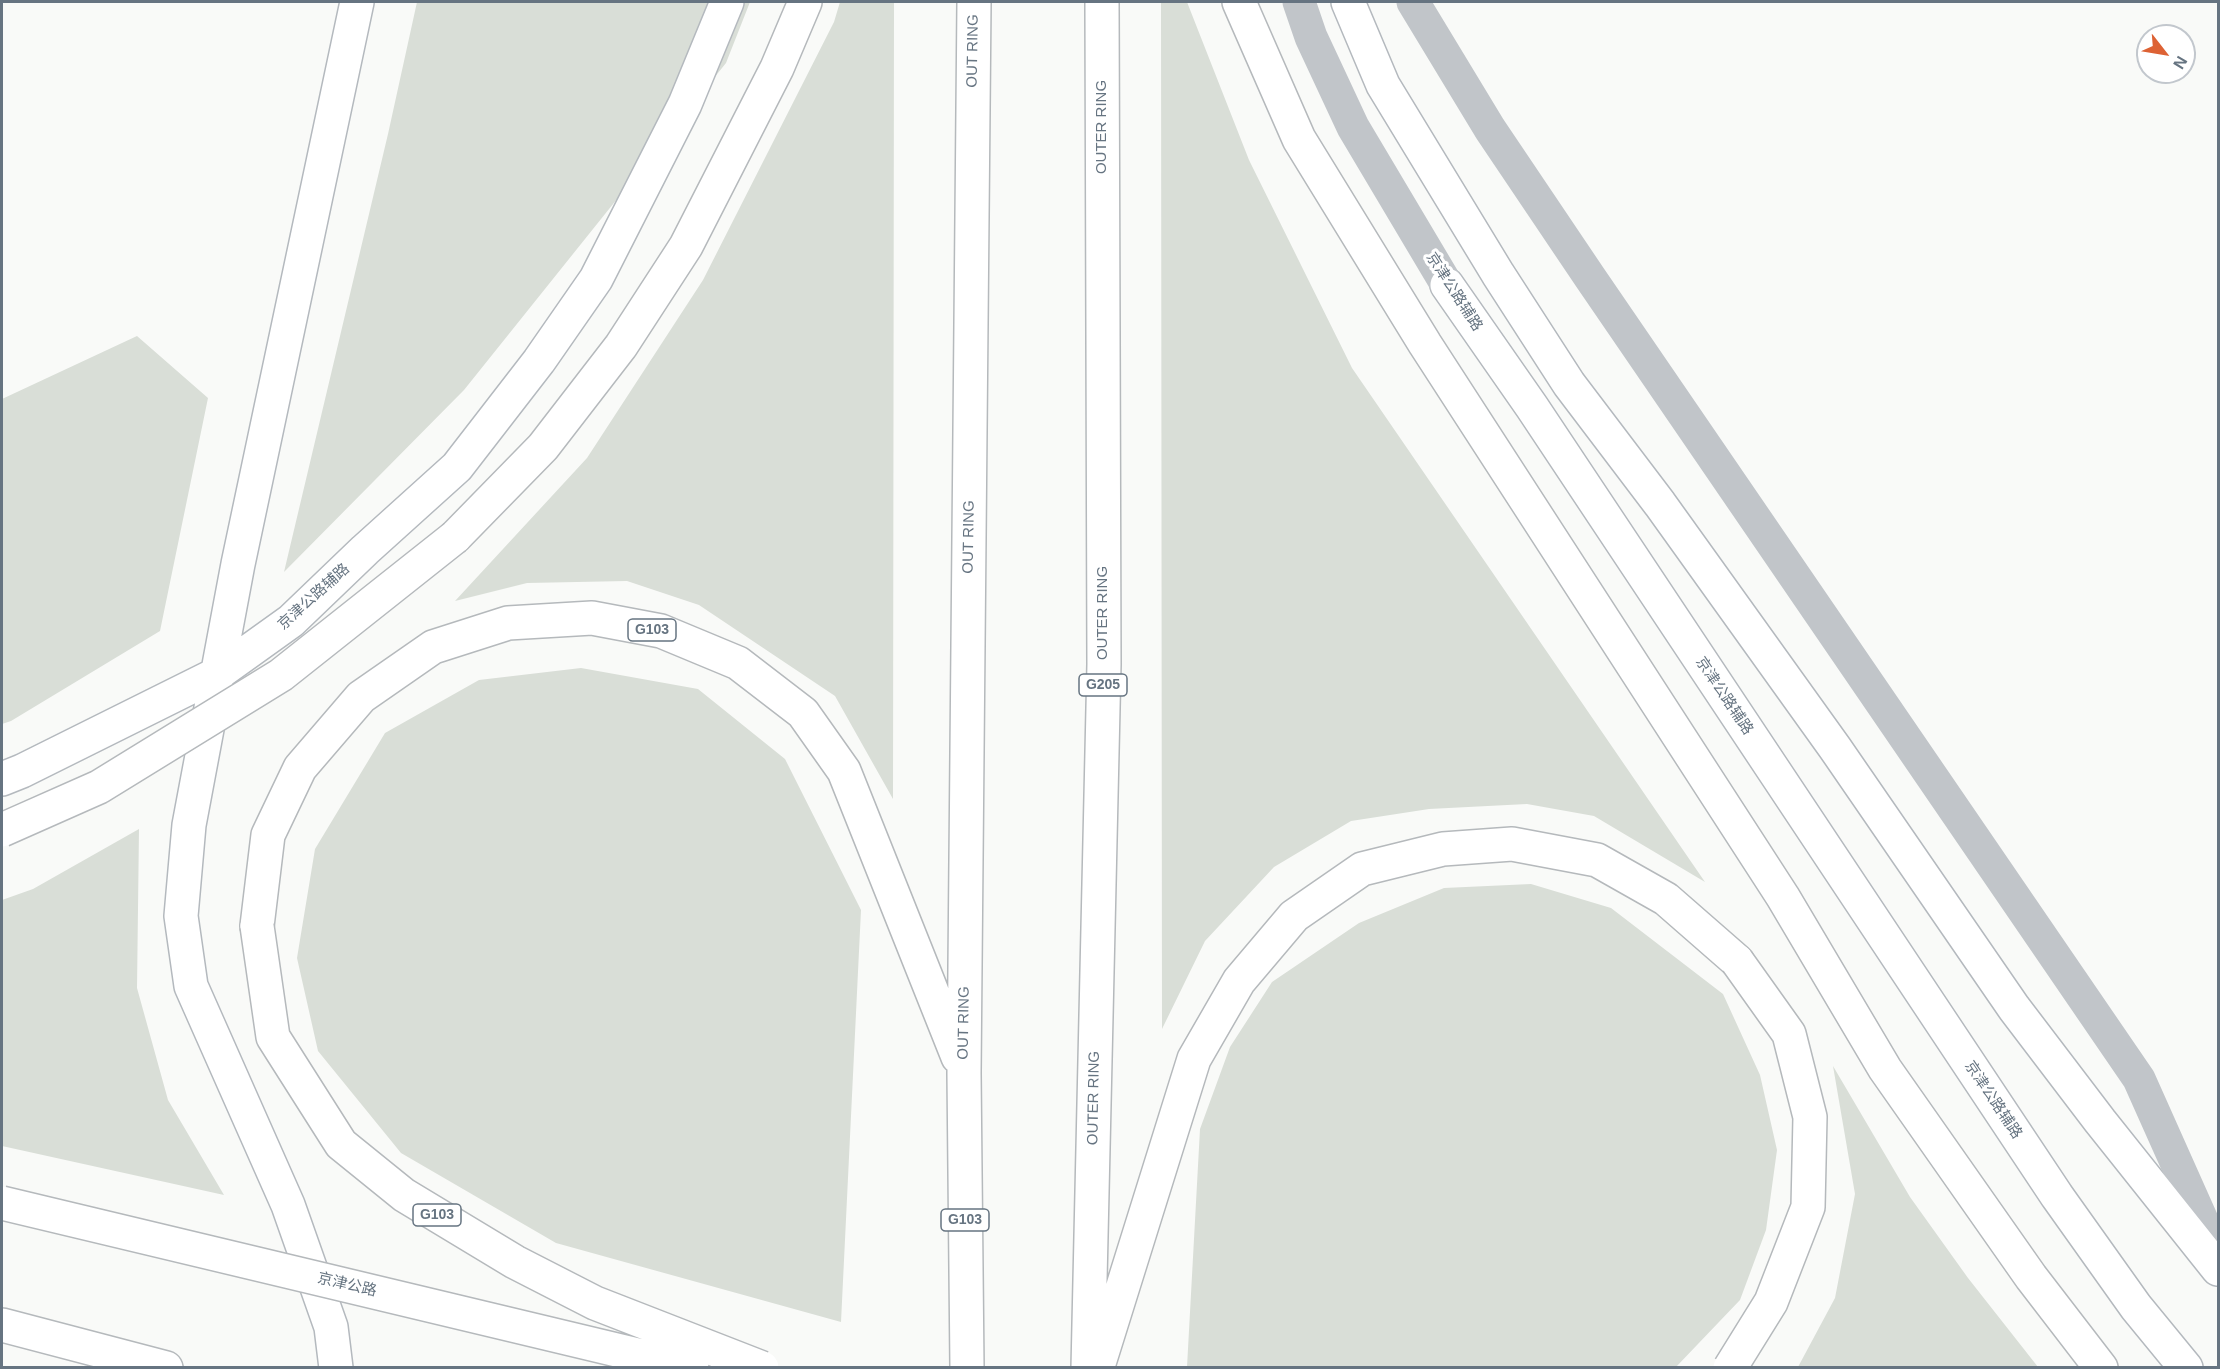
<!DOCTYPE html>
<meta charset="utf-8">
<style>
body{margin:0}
#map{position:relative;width:2220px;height:1369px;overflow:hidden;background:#f9faf8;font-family:Helvetica,sans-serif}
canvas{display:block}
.frame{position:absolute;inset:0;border:3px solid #667481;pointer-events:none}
.north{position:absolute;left:2136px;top:24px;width:60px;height:60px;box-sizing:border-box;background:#fff;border:2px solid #c2c7cd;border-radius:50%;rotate:121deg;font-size:16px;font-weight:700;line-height:24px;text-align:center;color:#667481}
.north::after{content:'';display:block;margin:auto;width:21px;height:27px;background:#dd6234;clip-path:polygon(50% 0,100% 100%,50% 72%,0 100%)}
</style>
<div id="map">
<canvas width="2220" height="1369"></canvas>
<div class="frame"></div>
<div class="north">N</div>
</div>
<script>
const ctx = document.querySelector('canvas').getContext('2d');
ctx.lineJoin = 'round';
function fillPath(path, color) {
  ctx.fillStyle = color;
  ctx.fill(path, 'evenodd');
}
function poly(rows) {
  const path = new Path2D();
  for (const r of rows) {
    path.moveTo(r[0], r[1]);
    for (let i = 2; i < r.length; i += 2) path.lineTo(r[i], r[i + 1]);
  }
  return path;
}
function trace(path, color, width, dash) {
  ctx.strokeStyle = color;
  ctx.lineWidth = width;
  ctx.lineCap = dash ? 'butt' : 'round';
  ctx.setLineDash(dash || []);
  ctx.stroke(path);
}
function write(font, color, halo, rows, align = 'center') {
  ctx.font = font + ' Helvetica,"Noto Sans SC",sans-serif';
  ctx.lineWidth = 6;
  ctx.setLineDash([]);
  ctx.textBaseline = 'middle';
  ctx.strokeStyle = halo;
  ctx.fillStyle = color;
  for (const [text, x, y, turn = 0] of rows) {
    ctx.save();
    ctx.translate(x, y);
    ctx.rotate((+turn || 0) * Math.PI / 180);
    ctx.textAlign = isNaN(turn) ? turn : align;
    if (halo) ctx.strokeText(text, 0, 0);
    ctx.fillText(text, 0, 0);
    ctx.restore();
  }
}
const green = poly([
 [417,2,750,2,726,63,464,390,284,572,388,134],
 [840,2,894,2,893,799,835,696,699,605,627,581,527,583,455,601,587,458,703,280,834,22],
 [1161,2,1187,2,1249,160,1352,368,1705,882,1594,816,1527,804,1429,809,1351,821,1274,867,1205,941,1162,1029],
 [137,336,208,398,160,631,11,721,2,724,2,399],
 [581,668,698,689,785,759,861,910,841,1322,556,1243,401,1153,318,1051,297,958,315,849,385,733,479,680],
 [139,829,137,988,168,1100,224,1195,2,1146,2,900,33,889],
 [1531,884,1611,908,1723,994,1760,1075,1777,1150,1766,1230,1740,1300,1676,1367,1187,1367,1200,1129,1230,1047,1272,982,1359,923,1444,888],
 [1833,1066,1910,1197,1968,1278,2038,1367,1798,1367,1835,1298,1855,1194]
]);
const street = poly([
 [1299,2,1311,37,1353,127,1447,285],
 [1413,2,1490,129,1589,276,2139,1079,2218,1256]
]);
const secondary = poly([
 [1348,2,1383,85,1498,274,1569,384,1660,504,1835,748,2014,1008,2100,1121,2218,1269],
 [1447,285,1532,407,2057,1196,2136,1307,2186,1368],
 [2,779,22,771,217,674,291,621,365,550,457,467,539,361,596,279,685,104,727,2],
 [336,1368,331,1327,288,1205,191,986,181,916,189,825,238,564,357,2]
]);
const highway = poly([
 [1239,2,1299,139,1425,344,1783,897,1885,1069,2031,1277,2101,1368],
 [455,537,543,447,621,346,686,246,777,68,805,2],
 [257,926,268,835,300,768,361,697,433,647,508,623,592,618,661,631,738,663,803,713,844,771,958,1057],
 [2,1325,166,1368],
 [1099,1363,1194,1059,1239,981,1294,916,1362,869,1443,849,1512,844,1597,860,1666,899,1737,961],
 [967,1368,964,1073,974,2],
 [1088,1368,1104,664,1102,2]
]);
const highwayBridge = poly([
 [2,830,99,787,281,675,455,537],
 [257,926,273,1037,341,1144,404,1195,515,1262,595,1303,762,1368],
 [2,1203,692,1368],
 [1730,1368,1771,1302,1808,1207,1810,1117,1789,1034,1737,961]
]);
const shields = [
 [652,630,48],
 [1103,685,48],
 [437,1215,48],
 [965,1220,48]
];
const shieldNames = [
 ["G103",652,630],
 ["G205",1103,685],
 ["G103",437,1215],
 ["G103",965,1220]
];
const streetNames = [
 ["OUT RING",973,51,-89],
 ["OUTER RING",1102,127,-90],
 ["京津公路辅路",1454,292,57],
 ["OUT RING",969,537,-89],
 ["京津公路辅路",314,597,-42],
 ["OUTER RING",1103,613,-90],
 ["京津公路辅路",1724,696,56],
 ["OUT RING",964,1023,-89],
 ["OUTER RING",1094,1098,-89],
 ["京津公路辅路",1993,1100,56],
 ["京津公路",347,1285,13]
];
fillPath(green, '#d9ded7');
trace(secondary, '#b4b9be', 36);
trace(highway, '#b5b9bc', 36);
trace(street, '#c1c5c9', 33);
trace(secondary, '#fff', 33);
trace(highway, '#fff', 33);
trace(highwayBridge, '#b5b9bc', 36, []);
trace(highwayBridge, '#fff', 33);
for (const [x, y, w] of shields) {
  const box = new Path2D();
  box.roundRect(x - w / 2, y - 11, w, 22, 4.5);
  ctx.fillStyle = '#fff';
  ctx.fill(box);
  trace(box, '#667481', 1.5);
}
write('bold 14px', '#667481', null, shieldNames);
write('15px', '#667481', '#fff', streetNames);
</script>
